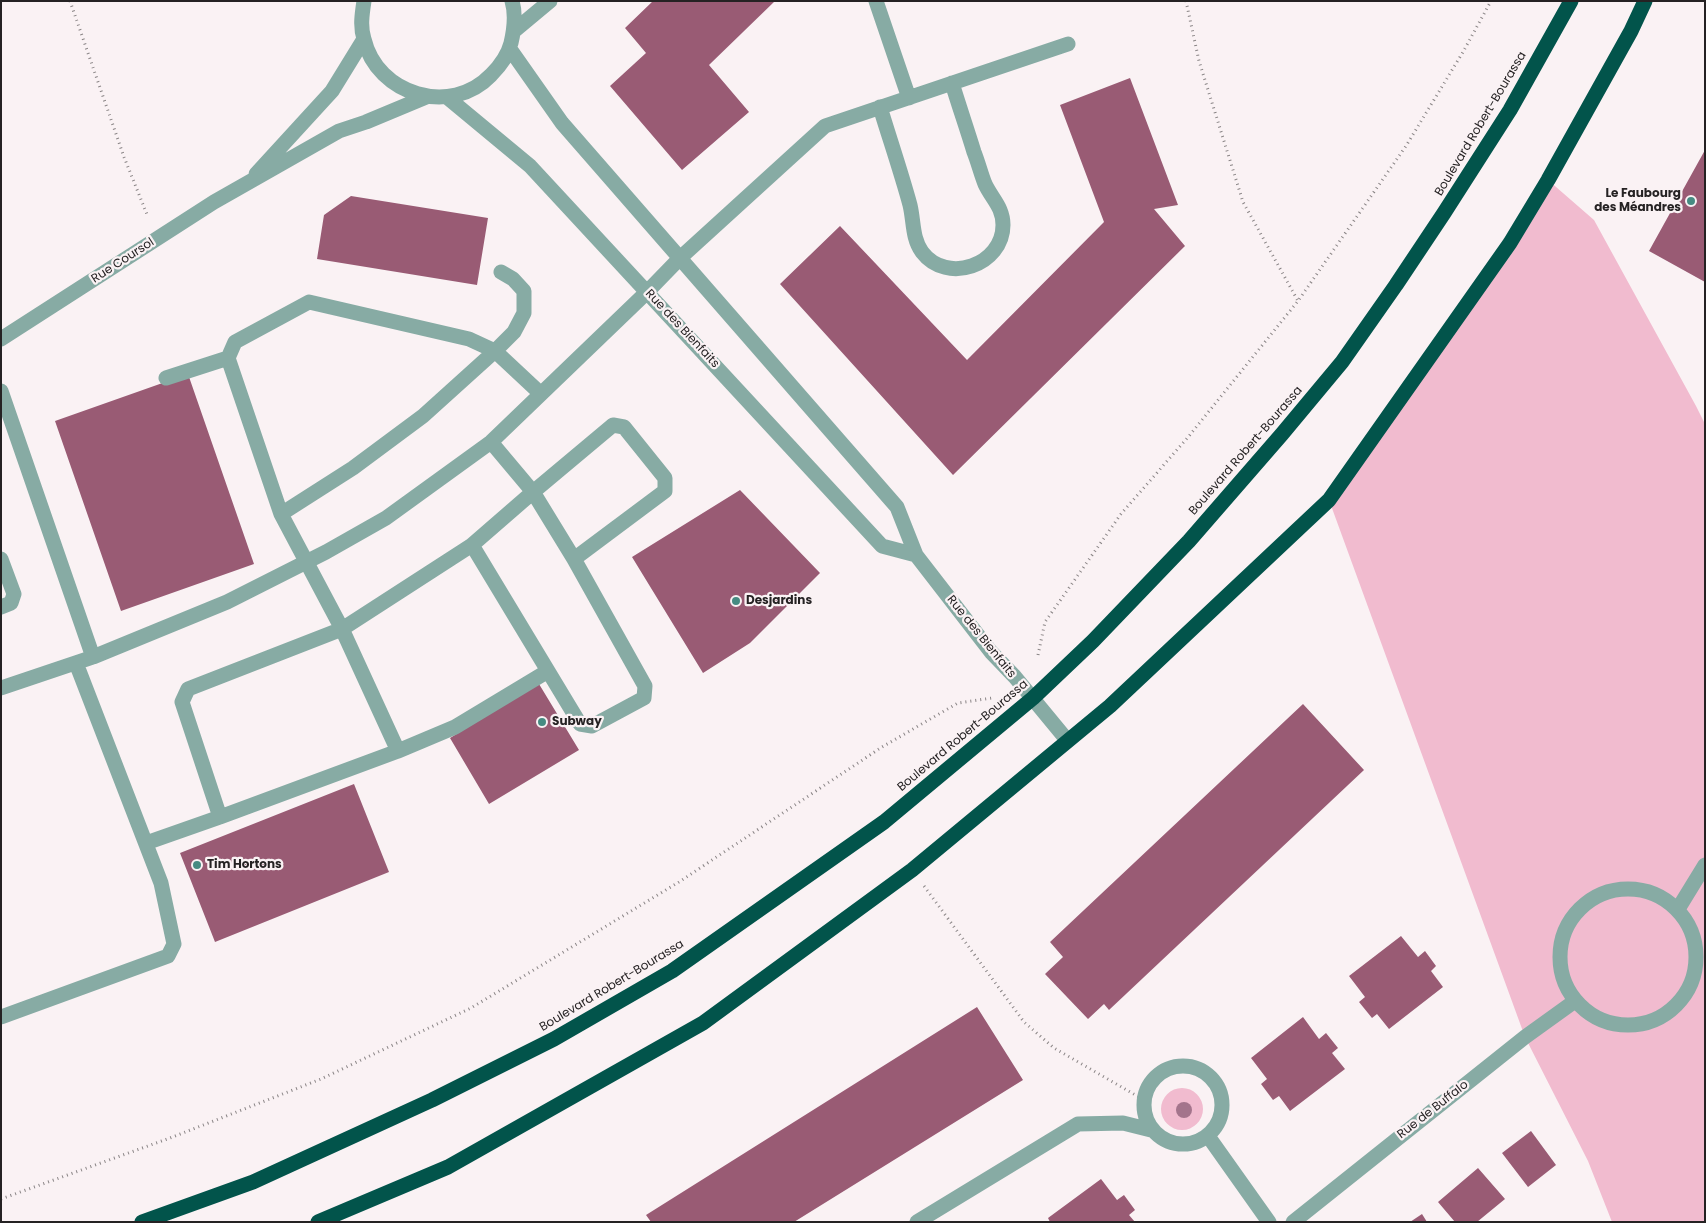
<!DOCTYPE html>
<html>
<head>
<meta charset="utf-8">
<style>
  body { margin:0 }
  #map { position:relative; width:1706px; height:1223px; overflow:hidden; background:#faf2f4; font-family:Poppins,sans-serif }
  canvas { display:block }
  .frame { position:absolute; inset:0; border:2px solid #252223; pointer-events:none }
</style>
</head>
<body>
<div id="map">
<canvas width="1706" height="1223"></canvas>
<div class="frame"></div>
</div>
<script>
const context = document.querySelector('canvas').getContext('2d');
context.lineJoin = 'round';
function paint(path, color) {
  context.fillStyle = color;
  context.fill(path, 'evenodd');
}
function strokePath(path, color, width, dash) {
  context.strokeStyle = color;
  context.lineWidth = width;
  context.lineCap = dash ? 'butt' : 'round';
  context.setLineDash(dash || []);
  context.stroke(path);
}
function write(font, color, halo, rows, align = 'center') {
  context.font = font + ' Poppins,sans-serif';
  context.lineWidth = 4.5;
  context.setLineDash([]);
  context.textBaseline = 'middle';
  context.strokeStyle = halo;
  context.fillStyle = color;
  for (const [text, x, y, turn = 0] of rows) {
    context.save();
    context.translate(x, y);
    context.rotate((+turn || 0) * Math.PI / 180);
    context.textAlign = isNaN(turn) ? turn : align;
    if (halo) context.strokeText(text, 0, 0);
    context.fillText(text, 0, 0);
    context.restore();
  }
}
paint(new Path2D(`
  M 1548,180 L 1594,220 L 1696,406 L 1705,424 L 1705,1222 L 1612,1222 L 1588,1161 L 1525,1037 L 1329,500 Z
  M1161 1109a21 21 0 1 1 42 0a21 21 0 1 1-42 0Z`), '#f1bbcf');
paint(new Path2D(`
  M 653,1 L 775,1 L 709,65 L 749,112 L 682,170 L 610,86 L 646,53 L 625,28 Z
  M 1130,78 L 1178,205 L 1154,209 L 1185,246 L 953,475 L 780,284 L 840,226 L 967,360 L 1104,222 L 1060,105 Z
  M 1705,150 L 1705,282 L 1649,251 Z
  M 351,196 L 488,218 L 477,285 L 317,259 L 324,215 Z
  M 188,374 L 254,564 L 121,611 L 55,421 Z
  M 740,490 L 820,573 L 750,643 L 703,673 L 632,557 Z
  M 539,684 L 579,750 L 489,804 L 450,738 Z
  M 1303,704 L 1364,770 L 1109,1010 L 1104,1004 L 1088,1019 L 1045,974 L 1063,957 L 1050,942 Z
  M 354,784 L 389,872 L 215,942 L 180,853 Z
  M 1401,936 L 1418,957 L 1425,951 L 1436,966 L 1431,971 L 1443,987 L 1389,1029 L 1377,1014 L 1372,1018 L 1359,1002 L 1365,997 L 1349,976 Z
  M 977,1007 L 1023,1080 L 794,1222 L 651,1222 L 646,1215 Z
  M 1303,1017 L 1319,1039 L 1326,1033 L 1338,1048 L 1332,1053 L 1345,1069 L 1290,1111 L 1279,1096 L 1273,1100 L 1261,1084 L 1267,1079 L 1251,1058 Z
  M 1531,1131 L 1556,1165 L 1528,1187 L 1502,1153 Z
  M 1478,1168 L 1505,1199 L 1477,1222 L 1455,1222 L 1438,1202 Z
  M 1101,1179 L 1117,1200 L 1124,1195 L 1135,1210 L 1129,1215 L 1135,1222 L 1050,1222 L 1048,1218 Z
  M 1422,1214 L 1427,1222 L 1410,1222 Z`), '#995b74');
strokePath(new Path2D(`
  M 70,1 L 124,157 L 148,217
  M 1186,1 L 1199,61 L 1243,202 L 1298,301
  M 1038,655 L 1045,622 L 1121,514 L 1189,436 L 1298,301 L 1406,146 L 1463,52 L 1491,1
  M 924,886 L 1024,1022 L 1054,1048 L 1144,1100
  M 1,1199 L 170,1138 L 321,1079 L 471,1008 L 679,882 L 882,747 L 958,703 L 992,698`), '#8a8586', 3, [1, 4]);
strokePath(new Path2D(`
  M 364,1 C 362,14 360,27 364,39 C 377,95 451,117 491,75 C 500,66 508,55 511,43 C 514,30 516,14 512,1
  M 876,1 L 909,98
  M 514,31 L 550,1
  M 510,49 L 562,123 L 897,507 L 916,555 L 991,652 L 1015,677 L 1067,740
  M 448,98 L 530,166 L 882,546 L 916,555
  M 880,107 C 890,140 901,172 910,205 C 914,222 912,238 922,252 C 947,285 1003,265 1003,225 C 1003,207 992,199 985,184 C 981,174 978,162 974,152 C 967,129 959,106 952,83
  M 256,174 L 332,91 L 364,39
  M 1,339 L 214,202 L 339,131 L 366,122 L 426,97
  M 166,378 L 228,358
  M 1,391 L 93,657
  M 491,442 L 533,492 L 613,425 L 624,427 L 665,478 L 665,491 L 574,559 L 645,686 L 644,698 L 592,726 L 580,724 L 472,545 L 533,492 L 574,559
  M 281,514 L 353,468 L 423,416 L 495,351 L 514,332 L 524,313 L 524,291 L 513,279 L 501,272
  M 1,559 L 14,594 L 11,603 L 1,607
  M 1,688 L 93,657 L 227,602 L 326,552 L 386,518 L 491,442 L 647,292 L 680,258 L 825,126 L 1068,44
  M 398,751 L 455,727 L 548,671
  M 220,817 L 398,751 L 342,629 L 281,514 L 228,358 L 235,342 L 309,302 L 469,339 L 495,351 L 541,394
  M 146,843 L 220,817 L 182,702 L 188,689 L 342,629 L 472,545
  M1560 957a68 68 0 1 1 136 0a68 68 0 1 1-136 0Z
  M 1678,909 L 1705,865
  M 1,1017 L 168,956 L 174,944 L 161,883 L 76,663
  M1144 1105a39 39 0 1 1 78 0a39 39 0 1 1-78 0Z
  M 1208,1136 L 1269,1222
  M 917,1222 L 1078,1124 L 1123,1123 L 1151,1130
  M 1293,1222 L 1525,1037 L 1575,1001`), '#87aba4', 15);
strokePath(new Path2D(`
  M 142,1222 L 253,1182 L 432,1100 L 554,1039 L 672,971 L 884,822 L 1033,698 L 1093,641 L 1189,541 L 1282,434 L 1342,362 L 1396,285 L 1444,213 L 1510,110 L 1571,1
  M 318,1222 L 448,1167 L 703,1023 L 912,870 L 1110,706 L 1329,500 L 1510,243 L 1548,180 L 1631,31 L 1645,1`), '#02544b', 15);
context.fillStyle = '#a4748c';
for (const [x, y] of [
  [1184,1110]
]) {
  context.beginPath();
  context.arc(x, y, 8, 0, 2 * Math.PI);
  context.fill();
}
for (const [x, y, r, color] of [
  [1691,201,5,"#468b82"],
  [736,601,5,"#468b82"],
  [542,722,5,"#468b82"],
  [197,865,5,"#468b82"]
]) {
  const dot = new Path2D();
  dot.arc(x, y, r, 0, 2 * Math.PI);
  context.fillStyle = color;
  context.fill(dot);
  strokePath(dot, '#faf2f4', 2);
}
write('12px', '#252223', '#faf2f4', [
  ["Boulevard Robert-Bourassa",1481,124,-59],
  ["Rue Coursol",123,261,-33],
  ["Rue des Bienfaits",682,329,47],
  ["Boulevard Robert-Bourassa",1246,451,-49],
  ["Rue des Bienfaits",981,637,51],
  ["Boulevard Robert-Bourassa",963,736,-40],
  ["Boulevard Robert-Bourassa",612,986,-31],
  ["Rue de Buffalo",1433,1110,-38]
]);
write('bold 12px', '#252223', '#faf2f4', [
  ["Le Faubourg",1681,194,"right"],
  ["des Méandres",1681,208,"right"],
  ["Desjardins",746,601],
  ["Subway",552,722],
  ["Tim Hortons",207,865]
], 'left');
</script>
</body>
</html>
